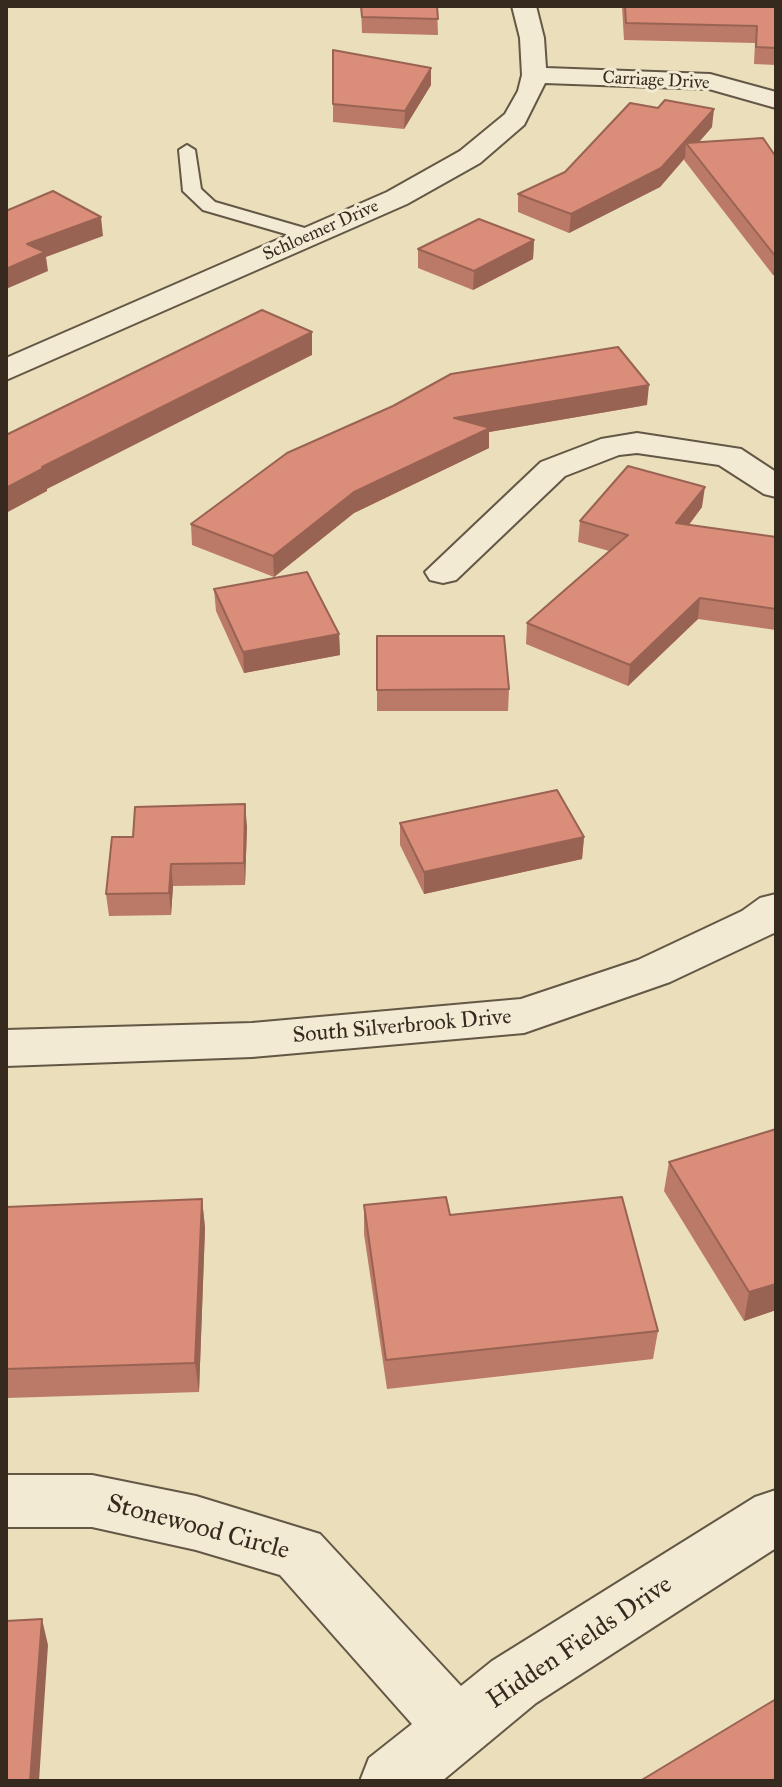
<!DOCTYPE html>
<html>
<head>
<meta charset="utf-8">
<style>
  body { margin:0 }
  #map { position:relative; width:782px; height:1787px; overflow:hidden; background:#ebdeba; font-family:"IM FELL Great Primer",serif }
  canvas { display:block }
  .frame { position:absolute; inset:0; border:8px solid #362a1f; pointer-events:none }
</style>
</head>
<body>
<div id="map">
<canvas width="782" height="1787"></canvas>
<div class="frame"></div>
</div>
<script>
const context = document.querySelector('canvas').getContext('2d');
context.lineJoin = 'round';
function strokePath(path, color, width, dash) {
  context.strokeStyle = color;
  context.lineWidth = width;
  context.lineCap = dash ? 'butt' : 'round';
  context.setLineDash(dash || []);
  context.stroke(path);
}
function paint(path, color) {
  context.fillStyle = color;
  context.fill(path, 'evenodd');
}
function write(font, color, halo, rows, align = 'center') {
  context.font = font + ' "IM FELL Great Primer",serif';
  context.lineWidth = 6;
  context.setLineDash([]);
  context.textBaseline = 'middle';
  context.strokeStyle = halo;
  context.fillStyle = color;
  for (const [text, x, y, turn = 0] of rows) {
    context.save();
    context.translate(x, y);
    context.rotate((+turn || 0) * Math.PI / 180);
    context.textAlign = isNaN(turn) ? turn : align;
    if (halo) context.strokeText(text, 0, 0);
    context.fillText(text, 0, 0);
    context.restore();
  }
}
const lane = new Path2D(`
  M 187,145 L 195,150 L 201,189 L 215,202 L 315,231 L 318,235 L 315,239 L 303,239 L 203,210 L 183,191 L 179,150 Z`);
const street = new Path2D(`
  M 512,6 L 536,6 L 544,38 L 546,68 L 710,74 L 776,92 L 776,108 L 709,89 L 545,83 L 524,125 L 480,163 L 407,204 L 6,380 L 6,358 L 387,192 L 460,151 L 505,114 L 518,91 L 522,75 L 520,38 Z
  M 637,433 L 741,449 L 776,472 L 776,497 L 764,494 L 719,465 L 637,453 L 619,455 L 565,476 L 456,580 L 443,583 L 430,580 L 425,572 L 541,462 L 601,439 Z
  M 776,894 L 774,933 L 670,982 L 524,1033 L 252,1057 L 6,1066 L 6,1030 L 252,1023 L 521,999 L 638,960 L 742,911 L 760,898 Z
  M 6,1475 L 92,1475 L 196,1496 L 320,1534 L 461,1686 L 492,1661 L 755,1497 L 776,1490 L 776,1548 L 536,1703 L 442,1781 L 360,1781 L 369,1758 L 412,1724 L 280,1575 L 196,1550 L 92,1527 L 6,1527 Z`);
strokePath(lane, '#635746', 4);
strokePath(street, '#635746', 4);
paint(lane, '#f2ead2');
paint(street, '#f2ead2');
paint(new Path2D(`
  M 361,6 L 437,6 L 438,35 L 362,33 Z
  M 622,6 L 776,6 L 776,65 L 754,64 L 755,43 L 624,40 Z
  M 333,50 L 431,85 L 404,129 L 333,122 Z
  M 712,127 L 699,142 L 776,157 L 776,275 L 773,275 L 684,160 L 685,158 L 660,187 L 569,233 L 518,212 L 518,194 Z
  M 534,240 L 533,259 L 473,290 L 418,268 L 418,249 Z
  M 647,405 L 489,432 L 489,448 L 354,513 L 274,577 L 192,545 L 191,524 L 287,453 Z
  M 702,507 L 689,525 L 776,537 L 776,630 L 698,619 L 628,686 L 526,644 L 527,623 L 609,551 L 578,542 L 580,521 Z
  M 214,589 L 339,634 L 340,655 L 244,673 L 216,611 Z
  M 377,636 L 509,689 L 508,711 L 377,711 Z
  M 400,823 L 584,837 L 582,859 L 424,894 L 400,845 Z
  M 247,826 L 245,885 L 173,886 L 171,915 L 109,916 L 106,894 L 133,837 Z
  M 776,1129 L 776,1310 L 744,1321 L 664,1191 L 669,1162 Z
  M 202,1199 L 205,1228 L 199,1392 L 6,1398 L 6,1207 Z
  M 364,1205 L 450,1215 L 658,1331 L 653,1359 L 387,1389 L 364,1234 Z`), '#bb7967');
paint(new Path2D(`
  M 431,68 L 431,85 L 404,129 L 405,111 Z
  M 714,109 L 712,127 L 692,150 L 686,143 L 685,158 L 660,187 L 569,233 L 571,214 Z
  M 101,217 L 103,236 L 46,257 L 48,271 L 6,289 L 6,269 L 27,244 Z
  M 534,240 L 533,259 L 473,290 L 474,271 Z
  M 776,257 L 776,275 L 773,275 Z
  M 312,332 L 312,355 L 47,489 L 47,491 L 6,513 L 6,488 L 42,467 Z
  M 649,385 L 647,405 L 489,432 L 489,448 L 354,513 L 274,577 L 273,556 L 354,492 L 454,418 Z
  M 705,487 L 702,507 L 674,544 L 676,523 Z
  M 700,598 L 698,619 L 628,686 L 630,665 Z
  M 339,634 L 340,655 L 244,673 L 243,652 Z
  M 245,804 L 247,826 L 245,885 L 244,863 Z
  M 584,837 L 582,859 L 424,894 L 424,872 Z
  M 171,864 L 173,886 L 171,915 L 169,893 Z
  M 202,1199 L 205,1228 L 199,1392 L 195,1363 Z
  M 776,1284 L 776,1310 L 744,1321 L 749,1292 Z
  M 42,1619 L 48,1645 L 39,1781 L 30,1781 Z`), '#996354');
const building = new Path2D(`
  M 361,6 L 437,6 L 438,19 L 362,17 Z
  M 625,6 L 776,6 L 776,48 L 756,47 L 757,26 L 626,23 Z
  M 333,50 L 431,68 L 405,111 L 333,104 Z
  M 665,100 L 714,109 L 661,168 L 571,214 L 518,194 L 565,172 L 630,103 L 658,108 Z
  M 763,138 L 776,157 L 776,257 L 686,143 Z
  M 53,191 L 101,217 L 27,244 L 45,252 L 6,269 L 6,211 Z
  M 479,219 L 534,240 L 474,271 L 418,249 Z
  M 262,310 L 312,332 L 42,467 L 44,468 L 6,488 L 6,435 Z
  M 618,347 L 649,385 L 454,418 L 490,428 L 354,492 L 273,556 L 191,524 L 287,453 L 393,406 L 451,374 Z
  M 628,466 L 705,487 L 676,523 L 776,537 L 776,609 L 700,598 L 630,665 L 527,623 L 628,535 L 580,521 Z
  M 307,572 L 339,634 L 243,652 L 214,589 Z
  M 377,636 L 504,636 L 509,689 L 377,690 Z
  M 557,790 L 584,837 L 424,872 L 400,823 Z
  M 245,804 L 244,863 L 171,864 L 169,893 L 106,894 L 112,837 L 133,837 L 135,807 Z
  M 776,1129 L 776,1284 L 749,1292 L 669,1162 Z
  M 446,1197 L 450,1215 L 622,1197 L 658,1331 L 386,1360 L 364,1205 Z
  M 202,1199 L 195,1363 L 6,1369 L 6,1207 Z
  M 42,1619 L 30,1781 L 6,1781 L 6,1621 Z
  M 776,1699 L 776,1781 L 640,1781 Z`);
paint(building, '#da8d78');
strokePath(building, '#996354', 2);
write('18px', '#362a1f', '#f2ead2', [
  ["Carriage Drive",656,81,3],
  ["Schloemer Drive",321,231,-24]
]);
write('22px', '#362a1f', '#f2ead2', [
  ["South Silverbrook Drive",402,1027,-5]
]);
write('26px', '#362a1f', '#f2ead2', [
  ["Stonewood Circle",198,1528,15],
  ["Hidden Fields Drive",580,1643,-34]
]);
</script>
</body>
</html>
